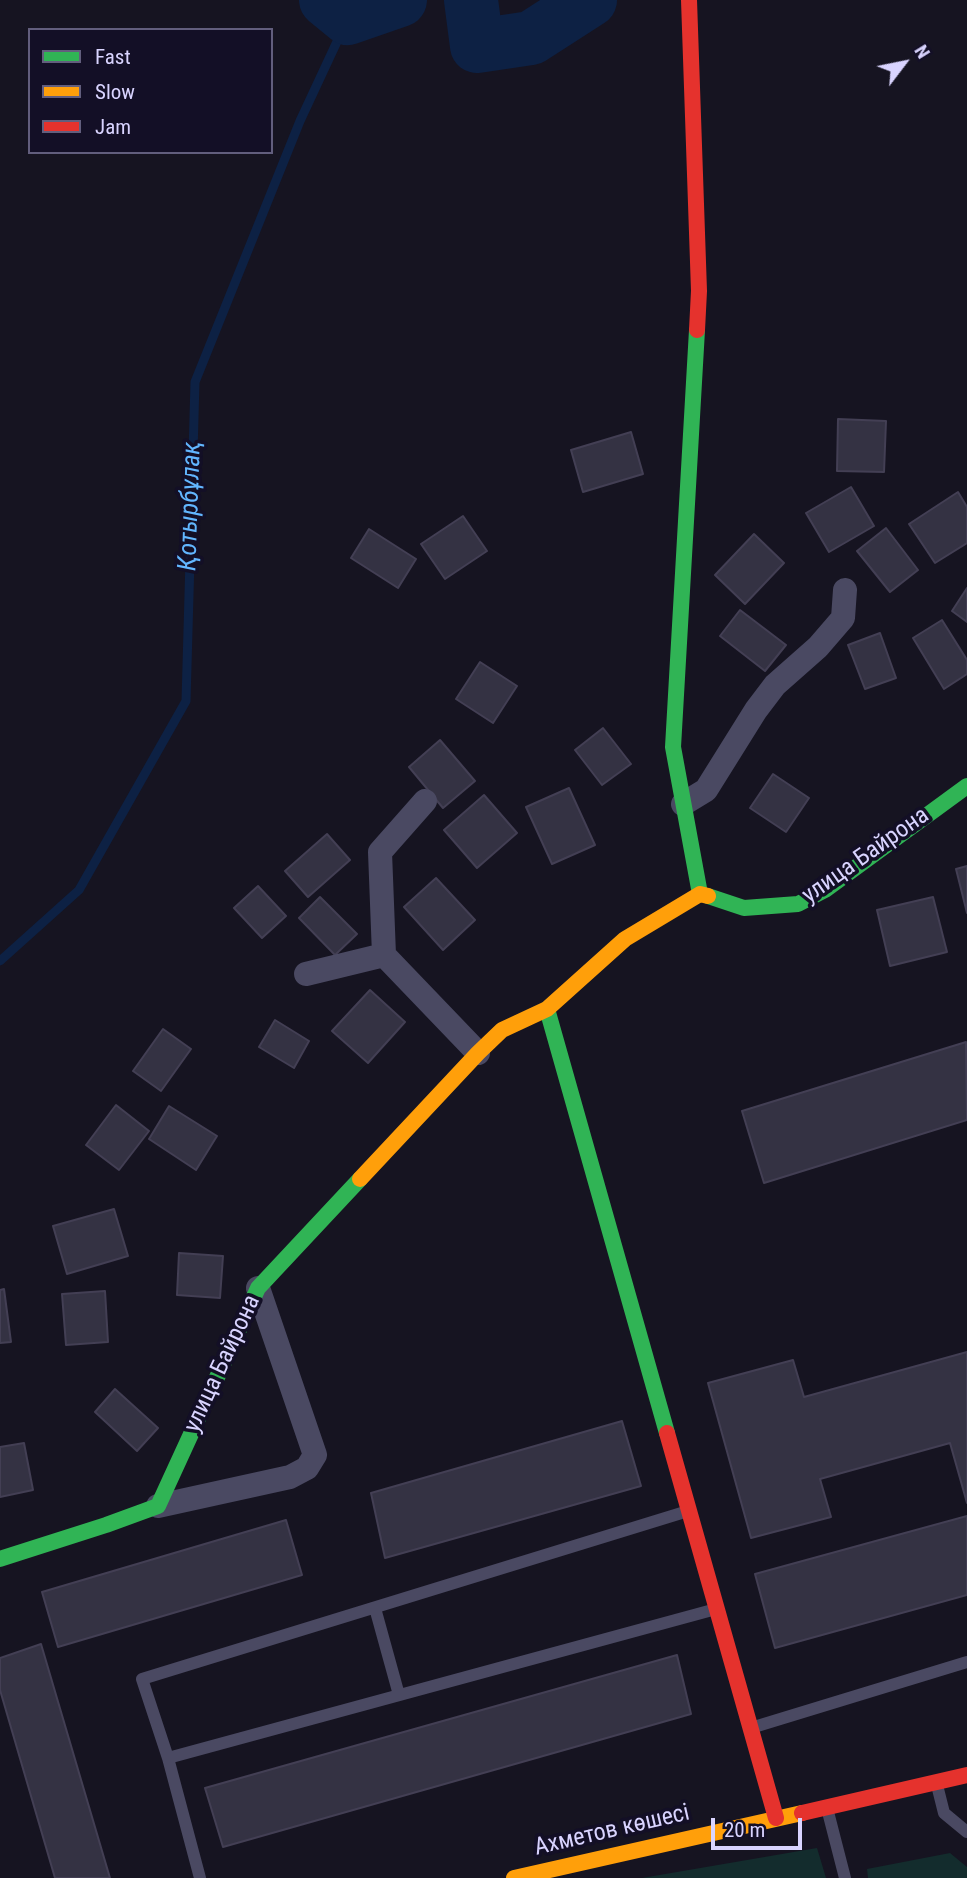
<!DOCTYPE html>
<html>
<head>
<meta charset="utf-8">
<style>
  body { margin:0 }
  #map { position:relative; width:967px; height:1878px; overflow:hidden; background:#161421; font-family:"Roboto Condensed",sans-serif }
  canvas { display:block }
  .legend { position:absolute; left:28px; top:28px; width:245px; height:126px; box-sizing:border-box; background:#130f26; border:2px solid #625e7d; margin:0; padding:9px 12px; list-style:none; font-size:21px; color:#d9d4ff }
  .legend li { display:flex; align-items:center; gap:14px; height:35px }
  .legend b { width:35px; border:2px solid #625e7d }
  .north { position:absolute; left:869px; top:28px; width:70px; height:70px; -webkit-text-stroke:5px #130f26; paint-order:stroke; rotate:58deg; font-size:19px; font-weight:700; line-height:28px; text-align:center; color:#d9d4ff }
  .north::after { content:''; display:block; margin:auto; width:24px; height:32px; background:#d9d4ff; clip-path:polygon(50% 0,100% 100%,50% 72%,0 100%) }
  .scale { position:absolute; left:711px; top:1818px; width:91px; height:32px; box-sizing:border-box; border:4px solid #d9d4ff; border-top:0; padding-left:9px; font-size:21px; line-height:24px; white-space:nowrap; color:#d9d4ff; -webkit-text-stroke:5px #130f26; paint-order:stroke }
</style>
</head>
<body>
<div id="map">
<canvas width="967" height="1878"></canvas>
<ul class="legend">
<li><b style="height:9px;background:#30b455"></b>Fast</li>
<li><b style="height:9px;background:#ff9f0a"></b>Slow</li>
<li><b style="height:9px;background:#e5322d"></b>Jam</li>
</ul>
<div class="north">N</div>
<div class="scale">20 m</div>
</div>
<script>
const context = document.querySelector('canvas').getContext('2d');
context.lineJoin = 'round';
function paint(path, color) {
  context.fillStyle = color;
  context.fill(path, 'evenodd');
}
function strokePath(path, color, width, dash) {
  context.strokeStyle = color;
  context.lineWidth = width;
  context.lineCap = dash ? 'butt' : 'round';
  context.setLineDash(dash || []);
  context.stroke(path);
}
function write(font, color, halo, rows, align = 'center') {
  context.font = font + ' "Roboto Condensed",sans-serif';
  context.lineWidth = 7;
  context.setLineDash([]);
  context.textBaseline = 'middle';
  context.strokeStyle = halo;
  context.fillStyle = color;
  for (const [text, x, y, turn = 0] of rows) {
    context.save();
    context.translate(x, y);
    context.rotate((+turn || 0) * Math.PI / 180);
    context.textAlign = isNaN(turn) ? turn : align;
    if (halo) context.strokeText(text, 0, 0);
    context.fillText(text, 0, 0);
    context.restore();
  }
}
paint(new Path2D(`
  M 817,1848 L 826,1878 L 642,1878 Z
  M 950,1853 L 967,1867 L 967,1878 L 868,1878 L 867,1869 Z`), '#132c2d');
strokePath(new Path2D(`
  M 0,961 L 79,890 L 186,701 L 195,382 L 300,121 L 348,18`), '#0d2144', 9);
strokePath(new Path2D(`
  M 326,0 L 348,18 L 400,0
  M 471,0 L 477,46 L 531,38 L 590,0`), '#0d2144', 54);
const building = new Path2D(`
  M 838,419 L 886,421 L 884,472 L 837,471 Z
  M 631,432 L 643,474 L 583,492 L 571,450 Z
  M 851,487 L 874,526 L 829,552 L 806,513 Z
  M 958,492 L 967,507 L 967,543 L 935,563 L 909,524 Z
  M 463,516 L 487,551 L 445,579 L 421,544 Z
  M 886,528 L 918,570 L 890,592 L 857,551 Z
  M 369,529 L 416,559 L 398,588 L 351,558 Z
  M 754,534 L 784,563 L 745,604 L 715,575 Z
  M 967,588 L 967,622 L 952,611 Z
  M 740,610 L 786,645 L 765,671 L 720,636 Z
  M 942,620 L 967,660 L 967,674 L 944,689 L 913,638 Z
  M 880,633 L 896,678 L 865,689 L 848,645 Z
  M 480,662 L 517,686 L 493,723 L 456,699 Z
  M 603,728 L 631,764 L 602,785 L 575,750 Z
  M 440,740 L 475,781 L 443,808 L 409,767 Z
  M 773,774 L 809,798 L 786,832 L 750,808 Z
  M 569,788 L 595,845 L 552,864 L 526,807 Z
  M 484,795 L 517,833 L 477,868 L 444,830 Z
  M 327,834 L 350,860 L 308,897 L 285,871 Z
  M 967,866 L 967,913 L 956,869 Z
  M 436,878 L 475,920 L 443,950 L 404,907 Z
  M 258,886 L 286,916 L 262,938 L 234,908 Z
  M 320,897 L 357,934 L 335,955 L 299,918 Z
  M 933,897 L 947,952 L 890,966 L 877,910 Z
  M 370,990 L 405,1022 L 368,1063 L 332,1031 Z
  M 275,1020 L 309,1041 L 294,1068 L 259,1047 Z
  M 163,1029 L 191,1049 L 161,1091 L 133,1071 Z
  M 966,1042 L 967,1120 L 764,1183 L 742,1111 Z
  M 116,1105 L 149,1131 L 119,1170 L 86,1145 Z
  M 169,1106 L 217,1136 L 196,1170 L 149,1139 Z
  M 114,1209 L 128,1256 L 67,1274 L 53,1226 Z
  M 179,1253 L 223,1256 L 220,1298 L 177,1295 Z
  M 4,1289 L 11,1342 L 0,1343 L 0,1290 Z
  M 105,1291 L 108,1342 L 66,1345 L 62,1294 Z
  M 967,1352 L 967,1503 L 950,1443 L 820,1479 L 831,1517 L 751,1538 L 708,1383 L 793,1360 L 804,1397 Z
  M 115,1389 L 158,1428 L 137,1451 L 95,1412 Z
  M 622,1421 L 641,1486 L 385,1558 L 371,1493 Z
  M 24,1443 L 33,1490 L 0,1497 L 0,1447 Z
  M 967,1516 L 967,1595 L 775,1648 L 755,1574 Z
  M 286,1520 L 302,1575 L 58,1647 L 42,1592 Z
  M 41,1644 L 110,1878 L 55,1878 L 0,1690 L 0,1658 Z
  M 677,1655 L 691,1714 L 223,1847 L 205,1788 Z`);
paint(building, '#343243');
strokePath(building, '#433f54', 2);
strokePath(new Path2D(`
  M 375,1608 L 399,1695
  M 754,1727 L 967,1662
  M 168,1758 L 142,1679 L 688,1511
  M 937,1785 L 944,1813 L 967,1832
  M 827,1808 L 845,1878
  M 200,1878 L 168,1758 L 716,1609`), '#4a4962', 12);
strokePath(new Path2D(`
  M 425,801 L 380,852 L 384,955 L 478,1053
  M 683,804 L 706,790 L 756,710 L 775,685 L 818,647 L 843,618 L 845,590
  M 306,974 L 384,955
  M 158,1506 L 290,1477 L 307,1468 L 315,1455 L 258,1288`), '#4a4962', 24);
strokePath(new Path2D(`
  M 697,330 L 673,747 L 700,894
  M 708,896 L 744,908 L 798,904 L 825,890 L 967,786
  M 547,1009 L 667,1433
  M 0,1559 L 106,1525 L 158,1506 L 258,1288 L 360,1179`), '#30b455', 16);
strokePath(new Path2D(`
  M 360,1179 L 478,1053 L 502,1030 L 547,1009 L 625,939 L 700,894 L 708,896
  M 514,1878 L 802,1813`), '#ff9f0a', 16);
strokePath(new Path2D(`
  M 689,0 L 699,291 L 697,330
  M 667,1433 L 776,1818
  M 802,1813 L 967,1775`), '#e5322d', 16);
write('24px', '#d9d4ff', '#130f26', [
  ["улица Байрона",866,856,-35],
  ["улица Байрона",223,1364,-65],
  ["Ахметов көшесі",612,1831,-13]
]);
write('italic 26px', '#62b6ff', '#130f26', [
  ["Қотырбұлақ",191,506,-88]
]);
</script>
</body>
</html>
